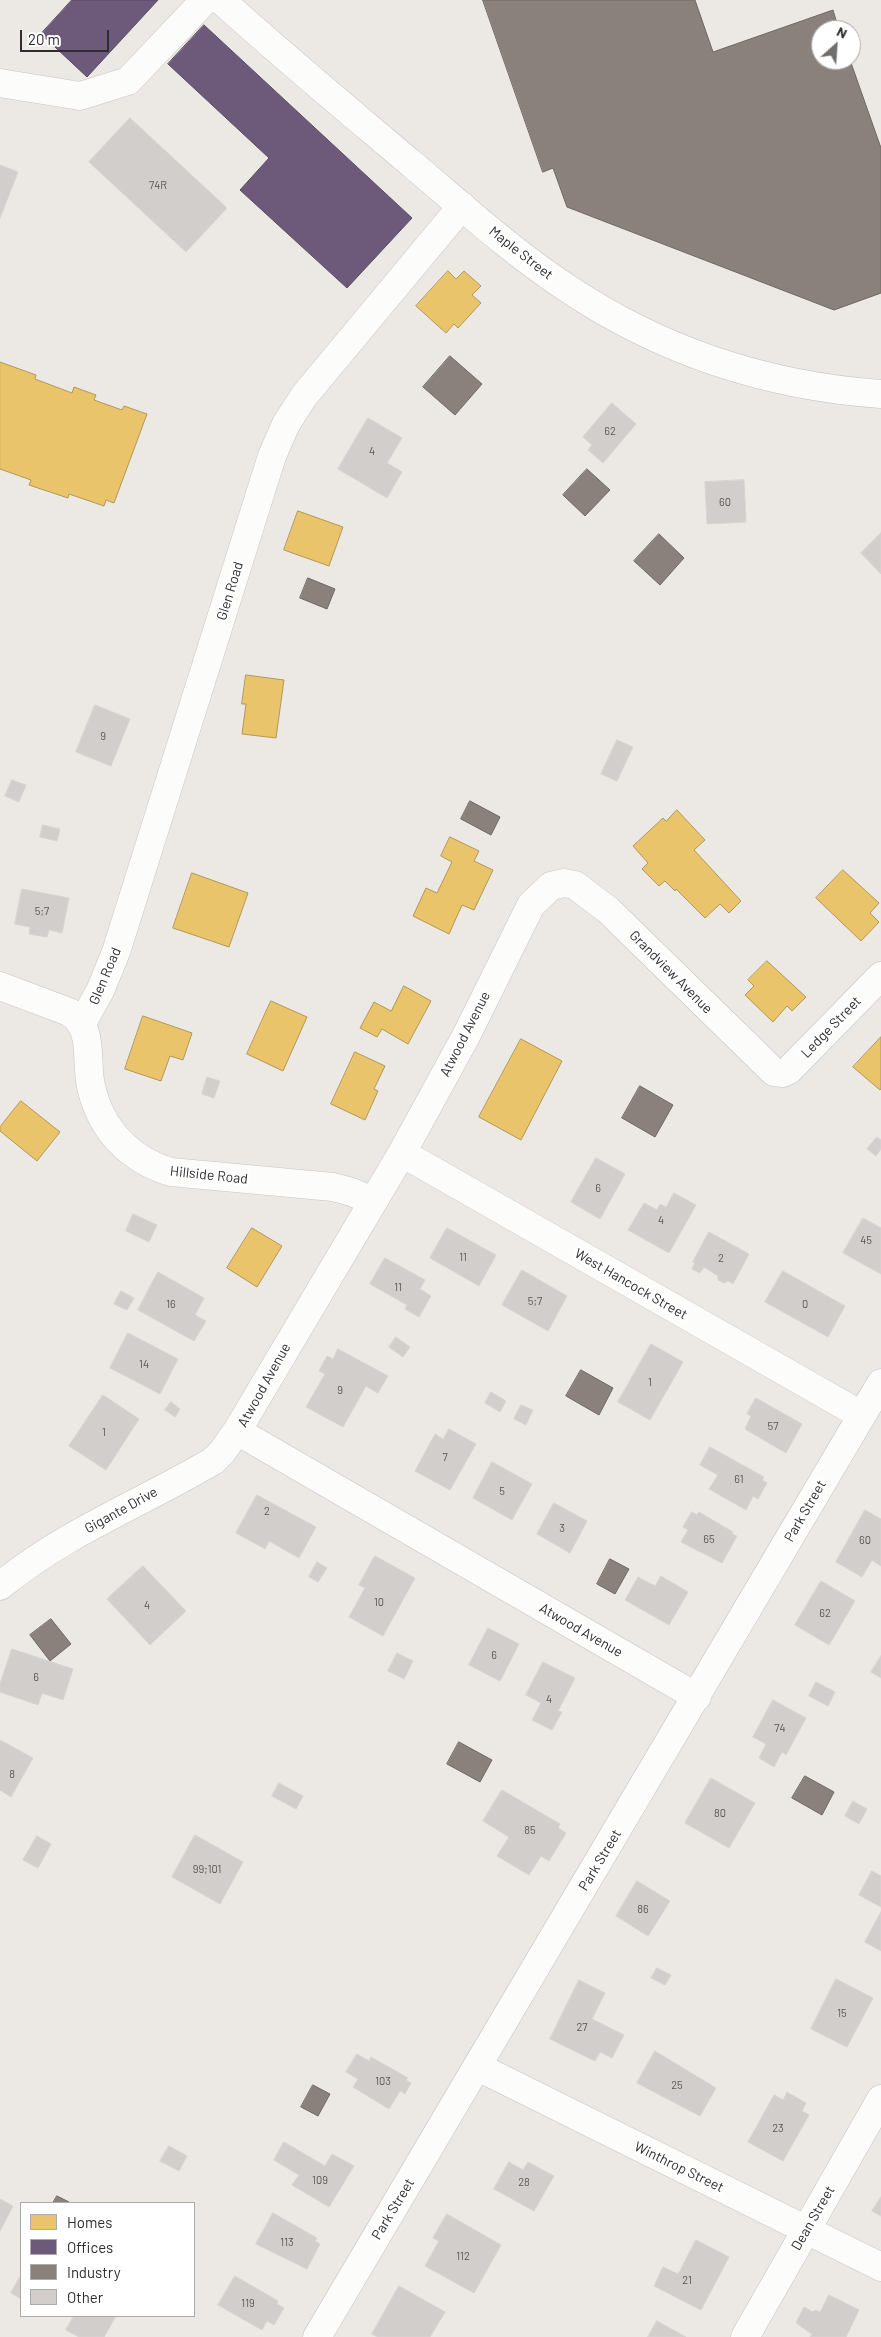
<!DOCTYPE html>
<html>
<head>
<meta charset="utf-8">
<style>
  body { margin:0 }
  #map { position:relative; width:881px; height:2337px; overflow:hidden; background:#ece8e4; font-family:Barlow,sans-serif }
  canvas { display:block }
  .legend { position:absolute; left:20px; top:2202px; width:175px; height:115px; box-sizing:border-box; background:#fff; border:1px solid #ababab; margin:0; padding:6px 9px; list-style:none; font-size:15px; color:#2e2e2e }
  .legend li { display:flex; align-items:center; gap:10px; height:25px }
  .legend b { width:25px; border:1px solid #ababab }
  .north { position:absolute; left:811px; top:20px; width:50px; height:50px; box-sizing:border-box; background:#fff; border:1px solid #ababab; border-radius:50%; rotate:26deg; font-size:14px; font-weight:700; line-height:20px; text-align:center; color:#2e2e2e }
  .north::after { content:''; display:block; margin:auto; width:18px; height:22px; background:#706f6e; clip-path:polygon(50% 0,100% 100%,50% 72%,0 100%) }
  .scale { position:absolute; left:20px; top:30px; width:89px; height:22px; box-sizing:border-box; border:2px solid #2e2e2e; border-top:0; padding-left:6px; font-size:15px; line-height:18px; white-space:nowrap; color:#2e2e2e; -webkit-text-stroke:4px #fff; paint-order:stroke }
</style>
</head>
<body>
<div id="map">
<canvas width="881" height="2337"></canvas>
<ul class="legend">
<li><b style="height:14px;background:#e9c46a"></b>Homes</li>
<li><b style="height:14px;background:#6d597a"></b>Offices</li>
<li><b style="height:14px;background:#8a817c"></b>Industry</li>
<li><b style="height:14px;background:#d1cecb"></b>Other</li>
</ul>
<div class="north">N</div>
<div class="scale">20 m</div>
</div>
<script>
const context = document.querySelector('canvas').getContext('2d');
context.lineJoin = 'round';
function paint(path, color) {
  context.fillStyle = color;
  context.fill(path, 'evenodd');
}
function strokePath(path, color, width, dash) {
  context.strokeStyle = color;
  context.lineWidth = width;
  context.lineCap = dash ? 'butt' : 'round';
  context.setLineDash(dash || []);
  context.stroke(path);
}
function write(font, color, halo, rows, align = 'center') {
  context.font = font + ' Barlow,sans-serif';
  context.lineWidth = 5;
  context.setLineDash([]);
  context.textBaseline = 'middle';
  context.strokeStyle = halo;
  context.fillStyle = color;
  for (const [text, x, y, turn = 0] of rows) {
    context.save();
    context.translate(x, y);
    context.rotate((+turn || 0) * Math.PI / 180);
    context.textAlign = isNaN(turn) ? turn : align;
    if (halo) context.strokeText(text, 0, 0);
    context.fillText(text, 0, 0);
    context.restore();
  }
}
const homes = new Path2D(`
  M 448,271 L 456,279 L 464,271 L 481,286 L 472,295 L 481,303 L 458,328 L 454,324 L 446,333 L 416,306 Z
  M 0,362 L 36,375 L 35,379 L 72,393 L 74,387 L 96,395 L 94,400 L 122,410 L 124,406 L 147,414 L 114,503 L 106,500 L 104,506 L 69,494 L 68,498 L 29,485 L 31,480 L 0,469 Z
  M 298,511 L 343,527 L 329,566 L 284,550 Z
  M 246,675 L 284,680 L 276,738 L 242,734 L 246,704 L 242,704 Z
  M 677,810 L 705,840 L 694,850 L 741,901 L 729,913 L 720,904 L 705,918 L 676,889 L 675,891 L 665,881 L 659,886 L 642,869 L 648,863 L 633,846 L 663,818 L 666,821 Z
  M 450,837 L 479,851 L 474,861 L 493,870 L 474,910 L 462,905 L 449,934 L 413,916 L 426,888 L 437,893 L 452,862 L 441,856 Z
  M 843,870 L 879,903 L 870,913 L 879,922 L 861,941 L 816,898 Z
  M 192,873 L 248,893 L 229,947 L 173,928 Z
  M 767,961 L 806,997 L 792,1011 L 787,1006 L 773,1022 L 745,995 L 754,986 L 748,980 Z
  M 404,986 L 431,1001 L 408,1044 L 382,1029 L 377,1037 L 360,1028 L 374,1002 L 391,1011 Z
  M 271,1001 L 307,1017 L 283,1071 L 247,1054 Z
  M 143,1016 L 192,1033 L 183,1060 L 170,1056 L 161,1081 L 125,1069 Z
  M 881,1037 L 881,1089 L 880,1090 L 853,1067 Z
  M 521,1039 L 562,1061 L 521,1140 L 479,1117 Z
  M 355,1052 L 385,1066 L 374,1089 L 378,1091 L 365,1120 L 331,1104 Z
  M 21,1101 L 60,1132 L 37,1161 L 0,1131 L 0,1127 Z
  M 252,1228 L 282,1246 L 257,1287 L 227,1268 Z`);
paint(homes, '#e9c46a');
strokePath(homes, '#b19758', 1);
const offices = new Path2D(`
  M 72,0 L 158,0 L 87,77 L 41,34 Z
  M 204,25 L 412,218 L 347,288 L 240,190 L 269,158 L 168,64 Z`);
paint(offices, '#6d597a');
strokePath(offices, '#5a4c63', 1);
const industry = new Path2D(`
  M 483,0 L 695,0 L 713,52 L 833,10 L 839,30 L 821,30 L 821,60 L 850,60 L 881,148 L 881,293 L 834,310 L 567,207 L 553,168 L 543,172 Z
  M 450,356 L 482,384 L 455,415 L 423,387 Z
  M 587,469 L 610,490 L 585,516 L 563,495 Z
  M 659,534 L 684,558 L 660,585 L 634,561 Z
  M 308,578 L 335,589 L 327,609 L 300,598 Z
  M 470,801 L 500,817 L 491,835 L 461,819 Z
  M 640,1086 L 673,1105 L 655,1137 L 622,1118 Z
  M 581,1370 L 613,1388 L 599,1415 L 566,1396 Z
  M 610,1559 L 629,1569 L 615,1594 L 597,1584 Z
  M 51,1619 L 71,1644 L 50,1661 L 30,1635 Z
  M 459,1742 L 492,1760 L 480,1782 L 447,1764 Z
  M 805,1776 L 834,1792 L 822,1815 L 792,1798 Z
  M 313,2085 L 330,2094 L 318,2116 L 301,2107 Z
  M 57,2196 L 69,2202 L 69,2203 L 53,2203 Z`);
paint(industry, '#8a817c');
strokePath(industry, '#6e6865', 1);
const building = new Path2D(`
  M 130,118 L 227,208 L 186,252 L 89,162 Z
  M 0,165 L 18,172 L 0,218 Z
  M 612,403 L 636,424 L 603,463 L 588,450 L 592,445 L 583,437 Z
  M 368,418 L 402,438 L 387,463 L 402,472 L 387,498 L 338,469 Z
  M 744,480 L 746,522 L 707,524 L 705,482 Z
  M 881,533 L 881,574 L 861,553 Z
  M 95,705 L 130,719 L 111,766 L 76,752 Z
  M 617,740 L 633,747 L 617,781 L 601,774 Z
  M 12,780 L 26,785 L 19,802 L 5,796 Z
  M 43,825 L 60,829 L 57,841 L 40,837 Z
  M 22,889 L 69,898 L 62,933 L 49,930 L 47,937 L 29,934 L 30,927 L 15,924 Z
  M 207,1077 L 220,1081 L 214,1098 L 202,1094 Z
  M 877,1137 L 881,1140 L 881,1149 L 876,1156 L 867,1149 Z
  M 596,1158 L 625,1174 L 600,1219 L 571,1202 Z
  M 674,1193 L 696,1205 L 669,1253 L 628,1230 L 644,1203 L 657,1210 L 660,1204 L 666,1207 Z
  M 133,1214 L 157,1225 L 149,1242 L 126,1231 Z
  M 863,1218 L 881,1228 L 881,1274 L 843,1253 Z
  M 447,1228 L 496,1255 L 479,1286 L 430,1258 Z
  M 709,1232 L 749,1254 L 733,1284 L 728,1281 L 724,1283 L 718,1280 L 718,1276 L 704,1267 L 700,1273 L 692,1269 L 695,1263 L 693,1262 Z
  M 385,1258 L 425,1280 L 420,1289 L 431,1296 L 419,1317 L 405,1309 L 407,1305 L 370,1284 Z
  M 522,1270 L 567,1296 L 548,1331 L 502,1305 Z
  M 783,1271 L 845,1306 L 828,1337 L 765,1302 Z
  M 158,1272 L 204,1298 L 195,1315 L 206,1321 L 194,1341 L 138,1310 Z
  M 121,1291 L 134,1298 L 127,1310 L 114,1304 Z
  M 128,1333 L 178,1359 L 160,1394 L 110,1368 Z
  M 396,1337 L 410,1347 L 403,1357 L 389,1347 Z
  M 651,1344 L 683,1362 L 650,1420 L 618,1402 Z
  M 338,1349 L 388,1376 L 378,1393 L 366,1386 L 343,1427 L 306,1407 L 325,1374 L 319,1371 L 327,1356 L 333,1359 Z
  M 491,1392 L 506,1401 L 500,1412 L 485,1403 Z
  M 103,1395 L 139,1419 L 106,1470 L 69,1446 Z
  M 756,1398 L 802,1424 L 786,1453 L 745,1429 L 751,1416 L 747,1414 Z
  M 171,1402 L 180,1409 L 175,1417 L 165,1410 Z
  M 521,1405 L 533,1410 L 526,1425 L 514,1419 Z
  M 449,1429 L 476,1444 L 450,1490 L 415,1471 L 435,1434 L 443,1439 Z
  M 710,1447 L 764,1477 L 762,1480 L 767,1483 L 758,1499 L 753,1496 L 746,1510 L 709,1489 L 718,1475 L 700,1465 Z
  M 492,1462 L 532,1484 L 512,1520 L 473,1498 Z
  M 257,1495 L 316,1527 L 299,1558 L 269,1541 L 265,1549 L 236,1533 Z
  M 554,1503 L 587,1521 L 570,1553 L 537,1534 Z
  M 865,1510 L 881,1519 L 881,1566 L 872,1560 L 862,1577 L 836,1562 Z
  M 692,1512 L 697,1515 L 699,1512 L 733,1532 L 732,1534 L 737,1536 L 722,1563 L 681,1542 L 688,1530 L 683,1527 Z
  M 375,1556 L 415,1578 L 383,1636 L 349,1617 L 365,1588 L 359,1585 Z
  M 317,1562 L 327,1568 L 318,1582 L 309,1577 Z
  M 143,1566 L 186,1611 L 150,1645 L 107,1599 Z
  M 661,1576 L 688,1592 L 669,1625 L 625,1600 L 638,1577 L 655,1586 Z
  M 821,1581 L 855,1601 L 829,1645 L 795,1625 Z
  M 488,1628 L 519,1644 L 500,1681 L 469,1665 Z
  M 12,1649 L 73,1669 L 63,1700 L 42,1693 L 38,1705 L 0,1692 L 0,1684 Z
  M 397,1653 L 413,1661 L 404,1679 L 388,1671 Z
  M 881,1656 L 881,1678 L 871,1672 Z
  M 543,1662 L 575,1678 L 558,1711 L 562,1712 L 552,1730 L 532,1720 L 541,1703 L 526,1695 Z
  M 816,1682 L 835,1692 L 828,1706 L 809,1696 Z
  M 773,1700 L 806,1718 L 786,1755 L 782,1752 L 774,1767 L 759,1758 L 766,1744 L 753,1737 Z
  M 0,1740 L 33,1758 L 11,1797 L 0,1790 Z
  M 711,1778 L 755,1803 L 729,1848 L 685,1823 Z
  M 279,1783 L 303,1796 L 296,1809 L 272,1796 Z
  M 502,1790 L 560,1824 L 558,1828 L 566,1833 L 549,1861 L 541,1856 L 529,1875 L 497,1856 L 509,1837 L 483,1821 Z
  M 853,1801 L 867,1809 L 859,1824 L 845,1816 Z
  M 195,1835 L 243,1862 L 220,1904 L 172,1877 Z
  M 37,1836 L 51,1844 L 38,1868 L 23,1860 Z
  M 872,1871 L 881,1876 L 881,1907 L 859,1895 Z
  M 637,1881 L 670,1901 L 648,1936 L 616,1916 Z
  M 881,1912 L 881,1951 L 865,1942 Z
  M 657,1968 L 671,1975 L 665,1985 L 651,1978 Z
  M 836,1979 L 873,1998 L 847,2047 L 811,2029 Z
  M 579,1980 L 605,1993 L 592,2019 L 624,2035 L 612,2058 L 600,2052 L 595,2061 L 550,2039 Z
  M 655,2051 L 716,2088 L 700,2116 L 637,2083 Z
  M 357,2054 L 369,2061 L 371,2057 L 408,2078 L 406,2080 L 411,2083 L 405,2094 L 400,2091 L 389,2109 L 353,2087 L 358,2079 L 346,2072 Z
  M 787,2092 L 806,2103 L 802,2111 L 809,2115 L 783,2161 L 748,2142 L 774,2095 L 783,2100 Z
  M 284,2142 L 325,2166 L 332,2154 L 354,2166 L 329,2207 L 292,2185 L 299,2175 L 274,2160 Z
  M 169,2146 L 187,2156 L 179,2171 L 160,2161 Z
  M 509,2162 L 523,2170 L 528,2162 L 554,2176 L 534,2211 L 494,2189 Z
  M 881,2197 L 881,2216 L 872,2211 Z
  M 0,2199 L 13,2206 L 0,2231 Z
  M 273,2213 L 317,2238 L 315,2241 L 320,2244 L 307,2269 L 256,2244 Z
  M 447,2214 L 501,2245 L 474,2293 L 425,2266 L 439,2241 L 433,2238 Z
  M 696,2240 L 729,2257 L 701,2310 L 654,2286 L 663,2267 L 678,2274 Z
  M 21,2275 L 21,2299 L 11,2293 Z
  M 235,2276 L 278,2301 L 277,2304 L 284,2308 L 274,2325 L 267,2321 L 262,2330 L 218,2305 Z
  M 399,2286 L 445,2312 L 430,2337 L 378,2337 L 372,2334 Z
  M 829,2295 L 859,2310 L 846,2337 L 810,2337 L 812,2334 L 796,2323 L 804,2307 L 813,2312 L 815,2310 L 820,2312 Z
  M 74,2316 L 116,2316 L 104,2337 L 79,2337 L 66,2330 Z
  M 657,2321 L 686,2337 L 648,2337 Z`);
paint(building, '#d1cecb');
strokePath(building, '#d7d4d0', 1);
const street = new Path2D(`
  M 0,83 L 80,96 L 128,81 L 205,0
  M 0,986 L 69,1012 C 95,1028 85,1060 91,1086 C 100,1129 130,1160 171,1172 L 333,1187 L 352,1192 L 372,1201
  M 82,1023 L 100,991 L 116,952 L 272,456 L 286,424 L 304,396 L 462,206
  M 402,1153 L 861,1415
  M 0,1586 C 64,1533 142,1503 213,1461 L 222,1452 L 237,1431
  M 697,1697 L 237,1431 L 402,1153 L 466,1036 L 531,905 L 551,886 L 564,883 L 575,885 L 608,910 L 774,1072 L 783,1073 L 789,1070 L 881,976
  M 478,2067 L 881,2267
  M 317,2337 L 881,1383
  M 745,2337 L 881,2099`);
const secondary = new Path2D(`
  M 221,0 C 284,57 348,110 413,165 C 463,207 512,252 567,288 C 661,351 768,386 881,394`);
strokePath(street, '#c5c4c5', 29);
strokePath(secondary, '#c5c4c5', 29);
strokePath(street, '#fcfcfb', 28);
strokePath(secondary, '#fcfcfb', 28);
write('11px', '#585857', null, [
  ["74R",158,185],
  ["62",610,431],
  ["4",372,451],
  ["60",725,502],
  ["9",103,736],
  ["5;7",42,911],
  ["6",598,1188],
  ["4",661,1220],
  ["45",866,1240],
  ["11",463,1257],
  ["2",721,1258],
  ["11",398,1287],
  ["5;7",535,1301],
  ["16",171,1304],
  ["0",805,1304],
  ["14",144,1364],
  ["1",650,1382],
  ["9",340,1390],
  ["57",773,1426],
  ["1",104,1432],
  ["7",445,1457],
  ["61",739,1479],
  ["5",502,1491],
  ["2",267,1511],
  ["3",562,1528],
  ["65",709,1539],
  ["60",865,1540],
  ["10",379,1602],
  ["4",147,1605],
  ["62",825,1613],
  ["6",494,1655],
  ["6",36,1677],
  ["4",549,1699],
  ["74",780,1728],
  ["8",12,1774],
  ["80",720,1813],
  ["85",530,1830],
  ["99;101",207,1869],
  ["86",643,1909],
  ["15",842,2013],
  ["27",582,2027],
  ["103",383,2081],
  ["25",677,2085],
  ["23",778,2128],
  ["109",320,2180],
  ["28",524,2182],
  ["113",287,2242],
  ["112",463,2256],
  ["21",687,2280],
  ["119",248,2303]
]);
write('14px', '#2e2e2e', '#fff', [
  ["Maple Street",521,253,38],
  ["Glen Road",230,591,-73],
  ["Grandview Avenue",671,972,45],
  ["Glen Road",105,976,-67],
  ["Ledge Street",831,1027,-46],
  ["Atwood Avenue",465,1034,-63],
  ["Hillside Road",209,1175,6],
  ["West Hancock Street",631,1284,30],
  ["Atwood Avenue",264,1385,-61],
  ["Gigante Drive",121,1510,-29],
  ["Park Street",805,1511,-60],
  ["Atwood Avenue",581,1630,30],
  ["Park Street",600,1860,-59],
  ["Winthrop Street",679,2167,26],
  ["Park Street",393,2209,-59],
  ["Dean Street",813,2218,-60]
]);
</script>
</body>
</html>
